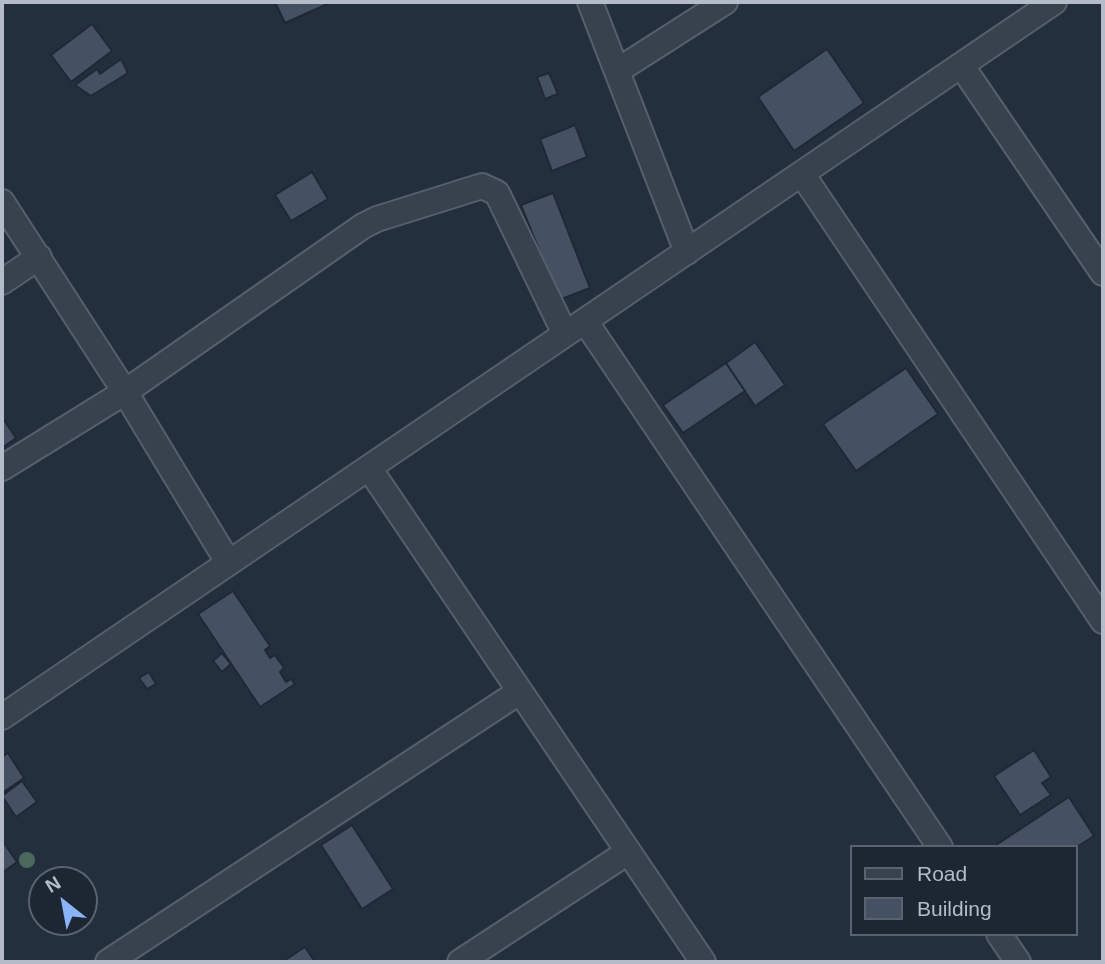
<!DOCTYPE html>
<html>
<head>
<meta charset="utf-8">
<style>
  body { margin:0 }
  #map { position:relative; width:1105px; height:964px; overflow:hidden; background:#242f3e; font-family:Arial,sans-serif }
  canvas { display:block }
  .frame { position:absolute; inset:0; border:4px solid #b4bcc9; pointer-events:none }
  .legend { position:absolute; left:850px; top:845px; width:228px; height:91px; box-sizing:border-box; background:#1d2633; border:2px solid #59626f; margin:0; padding:9px 12px; list-style:none; font-size:21px; color:#b4bcc9 }
  .legend li { display:flex; align-items:center; gap:14px; height:35px }
  .legend b { width:35px; border:2px solid #59626f }
  .north { position:absolute; left:28px; top:866px; width:70px; height:70px; box-sizing:border-box; background:#1d2633; border:2px solid #59626f; border-radius:50%; rotate:329deg; font-size:19px; font-weight:700; line-height:28px; text-align:center; color:#b4bcc9 }
  .north::after { content:''; display:block; margin:auto; width:24px; height:32px; background:#8ab4f8; clip-path:polygon(50% 0,100% 100%,50% 72%,0 100%) }
</style>
</head>
<body>
<div id="map">
<canvas width="1105" height="964"></canvas>
<div class="frame"></div>
<ul class="legend">
<li><b style="height:9px;background:#38414e"></b>Road</li>
<li><b style="height:19px;background:#455162"></b>Building</li>
</ul>
<div class="north">N</div>
</div>
<script>
const context = document.querySelector('canvas').getContext('2d');
context.lineJoin = 'round';
function paint(path, color) {
  context.fillStyle = color;
  context.fill(path, 'evenodd');
}
function strokePath(path, color, width, dash) {
  context.strokeStyle = color;
  context.lineWidth = width;
  context.lineCap = dash ? 'butt' : 'round';
  context.setLineDash(dash || []);
  context.stroke(path);
}
const building = new Path2D(`
  M 275,2 L 332,2 L 285,23 Z
  M 92,24 L 112,51 L 71,82 L 51,55 Z
  M 827,49 L 864,103 L 794,151 L 758,97 Z
  M 121,59 L 128,73 L 91,96 L 75,85 L 97,69 L 100,74 Z
  M 549,73 L 558,94 L 545,99 L 537,77 Z
  M 575,125 L 587,157 L 552,171 L 540,139 Z
  M 312,172 L 328,199 L 291,221 L 275,195 Z
  M 553,193 L 590,288 L 559,300 L 521,205 Z
  M 755,342 L 785,385 L 755,406 L 726,363 Z
  M 726,363 L 745,391 L 683,433 L 663,405 Z
  M 906,368 L 938,414 L 856,471 L 823,424 Z
  M 2,417 L 16,438 L 2,448 Z
  M 233,591 L 270,646 L 265,650 L 270,658 L 275,655 L 284,668 L 280,672 L 286,682 L 291,679 L 295,684 L 260,707 L 198,614 Z
  M 222,653 L 231,664 L 222,672 L 213,661 Z
  M 149,672 L 156,684 L 147,689 L 139,678 Z
  M 1034,750 L 1051,777 L 1042,783 L 1051,795 L 1020,815 L 994,776 Z
  M 8,753 L 24,778 L 2,793 L 2,757 Z
  M 22,781 L 37,802 L 16,817 L 2,796 Z
  M 1069,797 L 1094,836 L 1075,848 L 993,847 Z
  M 352,825 L 393,889 L 362,909 L 321,845 Z
  M 2,840 L 17,862 L 2,873 Z
  M 305,947 L 315,962 L 282,962 Z`);
paint(building, '#455162');
strokePath(building, '#1f2835', 2);
const minor = new Path2D(`
  M 590,2 L 687,252
  M 961,65 L 1103,273
  M 617,71 L 725,2
  M 802,174 L 1103,621
  M 2,202 L 125,392 L 228,562
  M 2,282 L 39,257
  M 585,321 L 940,847
  M 2,468 L 125,392 L 363,226 L 377,219 L 482,186 L 497,193 L 565,334
  M 369,468 L 703,962
  M 2,717 L 1054,2
  M 999,934 L 1018,962
  M 108,962 L 519,692
  M 460,962 L 628,852`);
strokePath(minor, '#565f6c', 28);
strokePath(minor, '#38414e', 24);
context.fillStyle = '#4b6a5d';
for (const [x, y] of [
  [27,860]
]) {
  context.beginPath();
  context.arc(x, y, 8, 0, 2 * Math.PI);
  context.fill();
}
</script>
</body>
</html>
